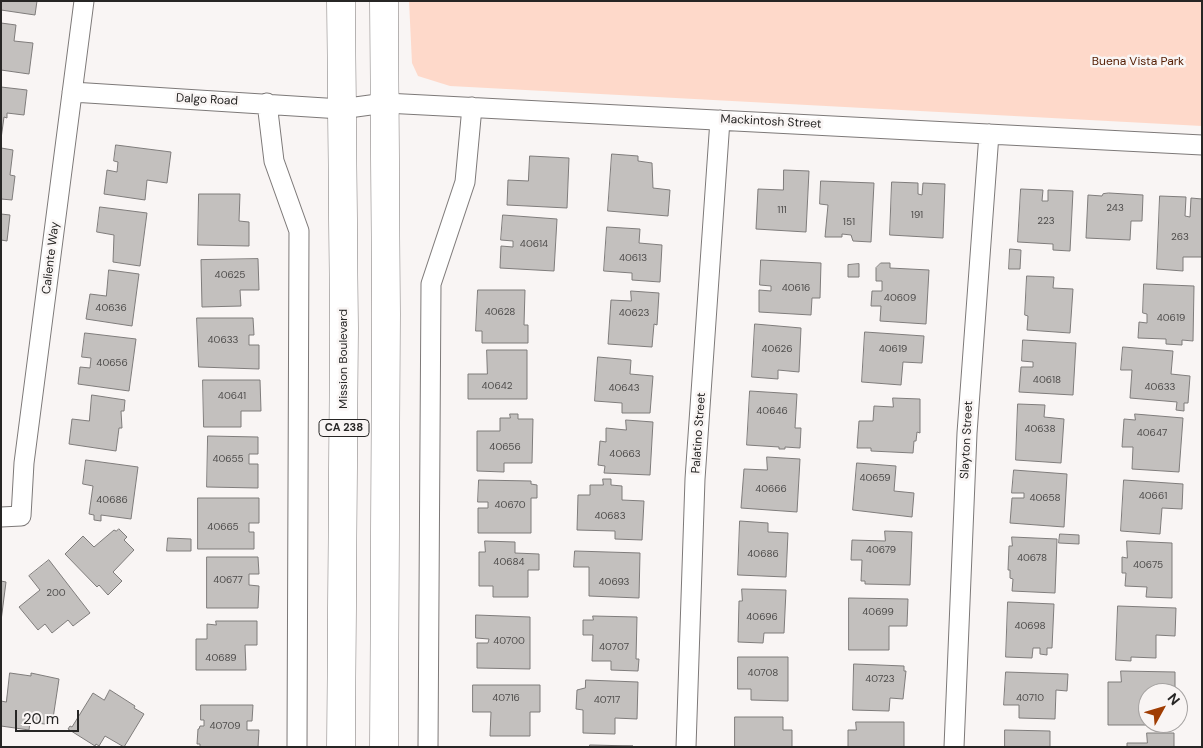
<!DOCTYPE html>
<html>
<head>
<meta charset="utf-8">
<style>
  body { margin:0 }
  #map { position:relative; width:1203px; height:748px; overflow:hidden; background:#f9f5f4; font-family:"DM Sans",sans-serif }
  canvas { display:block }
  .frame { position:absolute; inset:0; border:2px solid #272625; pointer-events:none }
  .north { position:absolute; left:1138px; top:683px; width:50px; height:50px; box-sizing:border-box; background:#f9f5f4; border:1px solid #a5a2a1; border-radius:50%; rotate:51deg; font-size:14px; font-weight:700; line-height:20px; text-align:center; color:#272625 }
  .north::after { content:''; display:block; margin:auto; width:18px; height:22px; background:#a03d03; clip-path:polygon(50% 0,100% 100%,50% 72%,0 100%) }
  .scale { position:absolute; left:15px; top:710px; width:64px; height:22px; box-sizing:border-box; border:2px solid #272625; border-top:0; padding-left:6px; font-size:15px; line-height:18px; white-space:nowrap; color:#272625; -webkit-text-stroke:4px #f9f5f4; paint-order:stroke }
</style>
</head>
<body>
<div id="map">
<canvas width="1203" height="748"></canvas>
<div class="frame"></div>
<div class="north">N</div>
<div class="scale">20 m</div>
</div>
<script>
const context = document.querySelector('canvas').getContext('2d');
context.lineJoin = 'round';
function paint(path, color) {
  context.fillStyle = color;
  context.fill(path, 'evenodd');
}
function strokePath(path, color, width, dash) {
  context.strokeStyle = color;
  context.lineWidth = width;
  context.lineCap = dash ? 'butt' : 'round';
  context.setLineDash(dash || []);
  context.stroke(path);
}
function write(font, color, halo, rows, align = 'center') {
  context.font = font + ' "DM Sans",sans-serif';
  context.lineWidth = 5;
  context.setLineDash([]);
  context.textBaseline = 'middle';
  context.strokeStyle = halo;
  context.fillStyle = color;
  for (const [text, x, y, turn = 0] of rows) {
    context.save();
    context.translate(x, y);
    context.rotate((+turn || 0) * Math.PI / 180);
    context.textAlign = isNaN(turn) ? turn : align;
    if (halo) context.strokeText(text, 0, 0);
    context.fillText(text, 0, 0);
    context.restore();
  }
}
paint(new Path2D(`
  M 409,1 L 1202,1 L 1202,126 L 450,86 L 418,76 L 412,63 Z`), '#fed9ca');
const building = new Path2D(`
  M 1,1 L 37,1 L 35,15 L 1,10 Z
  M 1,23 L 16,25 L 14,41 L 33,43 L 29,74 L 1,70 Z
  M 1,87 L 27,90 L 24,115 L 7,113 L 7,118 L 4,117 L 1,139 Z
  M 116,145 L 171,152 L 167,183 L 147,180 L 145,200 L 104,194 L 107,170 L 117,172 L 118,162 L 114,161 Z
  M 1,148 L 13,150 L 10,175 L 15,176 L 12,200 L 1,199 Z
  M 612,154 L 638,156 L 638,161 L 652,163 L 653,188 L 670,190 L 668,216 L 608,211 Z
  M 530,156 L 569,158 L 567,208 L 507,205 L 508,180 L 528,181 Z
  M 784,170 L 809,171 L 806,232 L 756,229 L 758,189 L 783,190 Z
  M 821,181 L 874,183 L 871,242 L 853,241 L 851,235 L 842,234 L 842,237 L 825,237 L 828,205 L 820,204 Z
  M 892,182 L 918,183 L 918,194 L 922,195 L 923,183 L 945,184 L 943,238 L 890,235 Z
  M 1021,189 L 1043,190 L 1042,201 L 1048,201 L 1048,190 L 1073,191 L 1070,251 L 1053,250 L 1053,244 L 1018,242 Z
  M 1109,193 L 1143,195 L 1142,221 L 1131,221 L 1130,240 L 1086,238 L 1088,195 L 1102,196 L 1103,194 Z
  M 199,194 L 240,194 L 239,221 L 249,222 L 249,246 L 198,245 Z
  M 1160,196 L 1186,197 L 1185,216 L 1190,217 L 1191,198 L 1202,199 L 1202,257 L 1183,257 L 1183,271 L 1157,269 Z
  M 100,207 L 147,213 L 140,266 L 113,262 L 114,235 L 97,232 Z
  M 1,214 L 10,215 L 7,241 L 1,240 Z
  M 503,215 L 557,219 L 554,271 L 500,268 L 501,246 L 513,247 L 513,241 L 501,240 Z
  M 607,227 L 640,229 L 639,243 L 662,245 L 660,282 L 632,280 L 632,273 L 604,271 Z
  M 1010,249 L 1021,250 L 1020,269 L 1009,269 Z
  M 258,259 L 259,290 L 240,290 L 241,306 L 202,307 L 201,260 Z
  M 761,260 L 821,263 L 820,298 L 812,298 L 811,315 L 759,312 L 759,290 L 771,291 L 771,286 L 760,285 Z
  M 881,263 L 890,263 L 890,268 L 929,270 L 926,324 L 880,321 L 881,306 L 871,306 L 872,291 L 882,291 L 882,281 L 876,281 L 876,268 Z
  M 859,264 L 859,277 L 848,277 L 848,265 Z
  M 109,270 L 139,274 L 132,326 L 86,319 L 90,294 L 106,296 Z
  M 1027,276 L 1054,277 L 1053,288 L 1073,289 L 1070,333 L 1027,330 L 1028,316 L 1025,315 Z
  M 1144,284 L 1194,286 L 1193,341 L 1182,340 L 1182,345 L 1166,344 L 1166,339 L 1138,338 L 1139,322 L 1147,323 L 1147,314 L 1143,313 Z
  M 478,290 L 525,290 L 524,325 L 528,325 L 528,343 L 482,343 L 482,331 L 476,331 Z
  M 631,291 L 659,293 L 657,325 L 654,324 L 652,347 L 608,344 L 611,300 L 631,301 Z
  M 197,318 L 253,318 L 254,335 L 249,335 L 249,345 L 259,345 L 259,369 L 199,367 Z
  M 755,324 L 801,328 L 799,372 L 778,370 L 778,379 L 752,377 Z
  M 865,332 L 924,336 L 922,363 L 903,362 L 901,385 L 862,382 Z
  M 85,333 L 136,339 L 129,391 L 78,384 L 80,367 L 90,368 L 91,358 L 82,357 Z
  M 1023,340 L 1076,343 L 1073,395 L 1019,392 L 1021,367 L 1033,367 L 1033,362 L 1022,361 Z
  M 1123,347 L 1173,351 L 1171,374 L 1190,376 L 1188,403 L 1184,403 L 1184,411 L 1176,410 L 1177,402 L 1130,398 L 1132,370 L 1121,370 Z
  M 487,350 L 527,350 L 527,399 L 468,399 L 468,374 L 487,374 Z
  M 598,357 L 631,360 L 630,374 L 653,376 L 650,413 L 622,413 L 622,403 L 595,401 Z
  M 203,380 L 260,380 L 261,411 L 241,411 L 241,427 L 204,427 Z
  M 750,391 L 797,394 L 795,428 L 801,428 L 800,448 L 785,447 L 785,449 L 779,449 L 779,447 L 747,445 Z
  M 92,395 L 125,400 L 124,411 L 121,411 L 122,428 L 119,428 L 116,451 L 69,444 L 72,419 L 89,421 Z
  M 893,398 L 920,399 L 920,433 L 917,432 L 916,441 L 914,441 L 913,453 L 871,451 L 871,448 L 857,448 L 859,421 L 873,421 L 874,406 L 893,407 Z
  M 1018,404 L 1045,405 L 1044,417 L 1064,419 L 1061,463 L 1016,460 Z
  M 510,414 L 518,414 L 518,419 L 533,419 L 532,463 L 504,463 L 504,472 L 477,471 L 477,431 L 500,431 L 500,418 L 510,418 Z
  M 1135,414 L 1183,418 L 1179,472 L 1132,469 L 1133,447 L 1122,447 L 1124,419 L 1135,420 Z
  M 626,420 L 653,422 L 650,475 L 604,473 L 605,466 L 598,465 L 600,441 L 606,442 L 606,428 L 626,430 Z
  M 208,436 L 258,437 L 258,454 L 249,454 L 249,464 L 258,464 L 258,488 L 207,487 Z
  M 767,457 L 800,459 L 797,512 L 741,508 L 744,469 L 767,470 Z
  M 86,460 L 138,467 L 131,519 L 101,515 L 101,521 L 94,520 L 94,515 L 89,514 L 93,486 L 83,484 Z
  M 857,463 L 896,466 L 894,491 L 914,493 L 912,517 L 853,510 Z
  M 1014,470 L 1067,474 L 1064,527 L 1010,523 L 1012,498 L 1024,498 L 1024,493 L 1012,493 Z
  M 603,479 L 611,479 L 611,485 L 622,486 L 622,500 L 644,501 L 642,540 L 615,539 L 615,531 L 577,530 L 578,495 L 590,495 L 590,485 L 603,485 Z
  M 479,480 L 531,481 L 531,484 L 537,485 L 537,498 L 531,498 L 531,533 L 478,533 L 478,508 L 488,508 L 488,502 L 478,502 Z
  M 1124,480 L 1183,484 L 1182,509 L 1162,508 L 1160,534 L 1121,531 Z
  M 198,498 L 259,498 L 259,523 L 249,523 L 249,532 L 254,532 L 254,549 L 198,549 Z
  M 740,521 L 768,523 L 768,532 L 788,533 L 786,577 L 738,575 Z
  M 119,529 L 127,537 L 124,540 L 134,550 L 113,572 L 122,581 L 108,595 L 99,585 L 97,587 L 65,554 L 83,536 L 94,547 L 114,530 L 116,531 Z
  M 885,531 L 912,532 L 910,585 L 865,584 L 865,581 L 861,581 L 862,560 L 851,560 L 852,540 L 885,541 Z
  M 1060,534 L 1079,535 L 1079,544 L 1059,543 Z
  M 1012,537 L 1057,539 L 1055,593 L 1012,591 L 1013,579 L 1010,578 L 1010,570 L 1008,570 L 1009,546 L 1012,546 Z
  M 168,538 L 191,539 L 191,551 L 167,551 Z
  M 485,541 L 515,542 L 515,553 L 539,554 L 539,570 L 528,570 L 528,597 L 493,597 L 493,586 L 479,586 L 479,552 L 485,552 Z
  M 1127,541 L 1172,543 L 1172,598 L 1146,597 L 1147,587 L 1125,586 L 1126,573 L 1122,573 L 1122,557 L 1127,558 Z
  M 575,551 L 640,553 L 639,598 L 589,596 L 589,567 L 574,567 Z
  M 207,557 L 258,557 L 259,574 L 249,574 L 249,585 L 259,586 L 258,608 L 207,608 Z
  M 49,560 L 90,613 L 73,626 L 68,620 L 52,633 L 45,624 L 38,630 L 19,607 L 40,590 L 29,576 Z
  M 1,581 L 6,582 L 1,621 Z
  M 742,589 L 786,590 L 784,633 L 764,633 L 763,643 L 738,642 L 739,601 L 742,601 Z
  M 849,598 L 908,599 L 907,626 L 889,626 L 889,650 L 849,650 Z
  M 1008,602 L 1054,604 L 1052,648 L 1047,648 L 1047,655 L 1040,654 L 1040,648 L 1033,648 L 1032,658 L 1006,657 Z
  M 1118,606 L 1176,608 L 1175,636 L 1156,635 L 1156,658 L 1131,657 L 1131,661 L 1116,660 Z
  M 476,615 L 530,617 L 530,669 L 477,668 L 477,643 L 488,643 L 489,639 L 476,638 Z
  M 593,616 L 637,617 L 636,659 L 639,659 L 638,671 L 611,670 L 611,661 L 592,661 L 593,635 L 583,635 L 583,620 L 593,620 Z
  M 216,621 L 257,621 L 257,645 L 245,645 L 246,670 L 196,670 L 196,639 L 207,639 L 207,624 L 216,625 Z
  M 738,657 L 788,657 L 788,701 L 751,700 L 751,689 L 738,689 Z
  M 854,664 L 904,666 L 904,671 L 906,671 L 903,699 L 890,698 L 889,711 L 853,710 Z
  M 1121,671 L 1175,672 L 1175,691 L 1178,691 L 1178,703 L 1178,693 L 1148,693 L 1148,723 L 1175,723 L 1175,725 L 1108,725 L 1108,682 L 1121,682 Z
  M 1006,672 L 1068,674 L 1067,691 L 1056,690 L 1055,719 L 1019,718 L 1019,705 L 1004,705 Z
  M 10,673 L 31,676 L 31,673 L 59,679 L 52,725 L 30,722 L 29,730 L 1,726 L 1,701 L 6,702 Z
  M 586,680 L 638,682 L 637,719 L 615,718 L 615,734 L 583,733 L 583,710 L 576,709 L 577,690 L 585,688 Z
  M 473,685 L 540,685 L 540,712 L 530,712 L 530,736 L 490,736 L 491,712 L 473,712 Z
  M 110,690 L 135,706 L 134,708 L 144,714 L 124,747 L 105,736 L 99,746 L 96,744 L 95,746 L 68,729 L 70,726 L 72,727 L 93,693 L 104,700 Z
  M 201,705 L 253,705 L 252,721 L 247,721 L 247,730 L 259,730 L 258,747 L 200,747 L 200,744 L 197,744 L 198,729 L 199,729 L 200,726 L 204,726 L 204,720 L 201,720 Z
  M 735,717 L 783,717 L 783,730 L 792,730 L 792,747 L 735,747 Z
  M 856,722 L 904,722 L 904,747 L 848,747 L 848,730 L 856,730 Z
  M 1005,730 L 1050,731 L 1050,747 L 1005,747 Z
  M 1147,733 L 1174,733 L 1174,747 L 1127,747 L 1127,743 L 1147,743 Z
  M 590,745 L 633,746 L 590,747 Z`);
paint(building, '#c3c0be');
strokePath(building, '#7f7c7b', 1);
const minor = new Path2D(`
  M 72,92 L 341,109 L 385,103 L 1202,145
  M 267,103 L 274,161 L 299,231 L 297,747
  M 1,517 L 21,516 L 24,463 L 84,1
  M 428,747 L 431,284 L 465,182 L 472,107
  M 686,747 L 695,479 L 720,120
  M 954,747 L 967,433 L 989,134`);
const primary = new Path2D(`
  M 341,747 L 344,328 L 341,1
  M 384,747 L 386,314 L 384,1`);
strokePath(minor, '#7d7978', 21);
strokePath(primary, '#7d7978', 29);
strokePath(minor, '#fff', 19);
strokePath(primary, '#fff', 28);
write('10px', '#4e4c4b', null, [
  ["243",1115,208],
  ["111",782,210],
  ["191",917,215],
  ["223",1046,221],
  ["151",849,222],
  ["263",1180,237],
  ["40614",534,244],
  ["40613",633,258],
  ["40625",230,275],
  ["40616",796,288],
  ["40609",900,298],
  ["40636",111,308],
  ["40628",500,312],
  ["40623",634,313],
  ["40619",1171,318],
  ["40633",223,340],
  ["40626",777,349],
  ["40619",893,349],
  ["40656",112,363],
  ["40618",1047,380],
  ["40642",497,386],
  ["40633",1160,387],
  ["40643",624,388],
  ["40641",232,396],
  ["40646",772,411],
  ["40638",1040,429],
  ["40647",1152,433],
  ["40656",505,447],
  ["40663",625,454],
  ["40655",228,459],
  ["40659",875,478],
  ["40666",771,489],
  ["40661",1153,496],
  ["40658",1045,498],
  ["40686",112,500],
  ["40670",510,505],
  ["40683",610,516],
  ["40665",223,527],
  ["40679",881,550],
  ["40686",763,554],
  ["40678",1032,558],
  ["40684",509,562],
  ["40675",1148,565],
  ["40677",228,580],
  ["40693",614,582],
  ["200",56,593],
  ["40699",878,612],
  ["40696",762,617],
  ["40698",1030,626],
  ["40700",509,641],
  ["40707",614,647],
  ["40689",221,658],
  ["40708",763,673],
  ["40723",880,679],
  ["40716",506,698],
  ["40710",1030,698],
  ["40717",607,700],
  ["40709",225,726]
]);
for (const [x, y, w] of [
  [344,428,50]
]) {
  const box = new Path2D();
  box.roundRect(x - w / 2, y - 8.5, w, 17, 4);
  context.fillStyle = '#f9f5f4';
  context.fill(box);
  strokePath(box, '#272625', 1);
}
write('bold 11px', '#272625', null, [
  ["CA 238",344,428]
]);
write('12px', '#572107', '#f9f5f4', [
  ["Buena Vista Park",1138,62]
]);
write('12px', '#272625', '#f9f5f4', [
  ["Dalgo Road",207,100,3],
  ["Mackintosh Street",771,122,3],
  ["Caliente Way",51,258,-83],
  ["Mission Boulevard",344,359,-90],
  ["Palatino Street",699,433,-86],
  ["Slayton Street",967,440,-87]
]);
</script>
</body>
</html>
